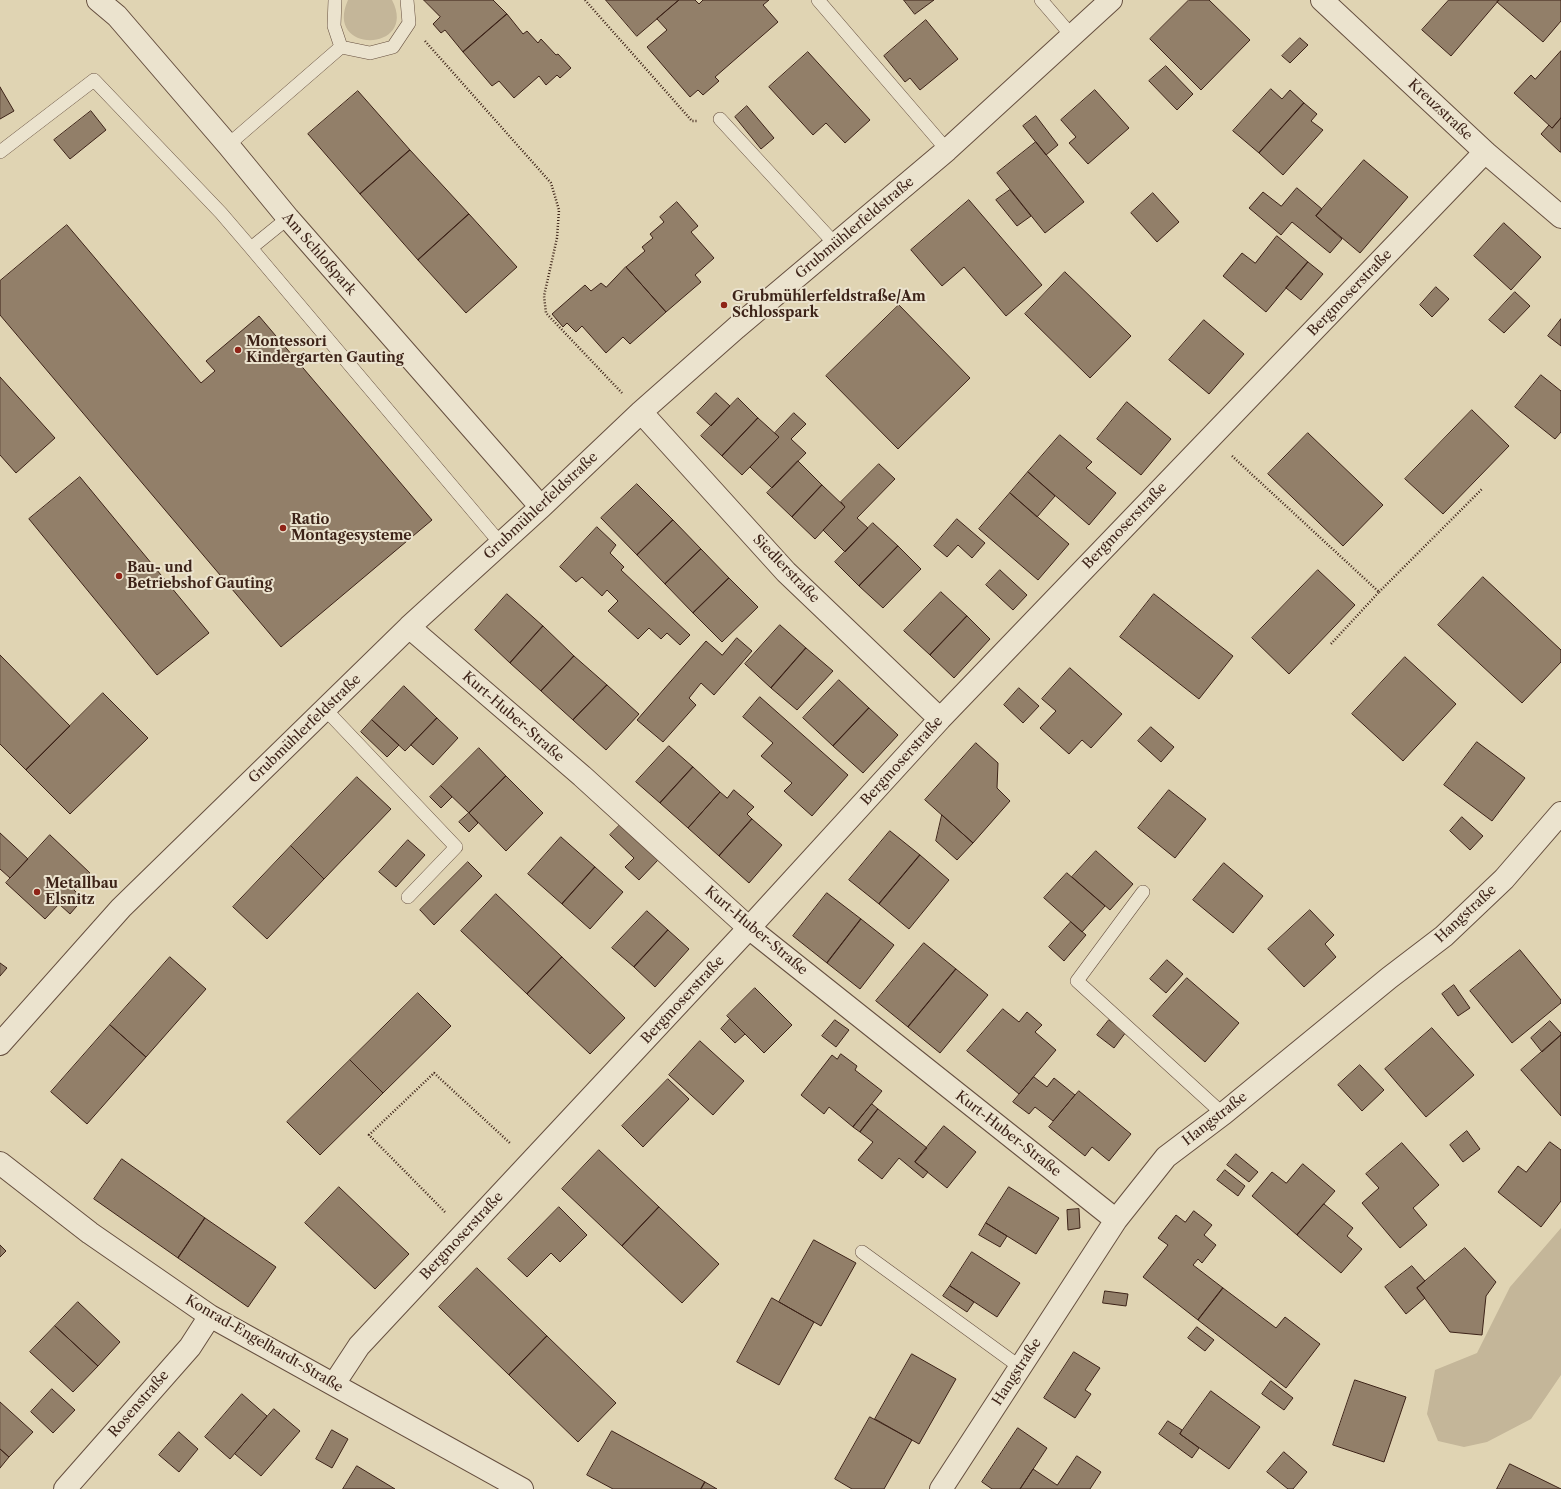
<!DOCTYPE html>
<html>
<head>
<meta charset="utf-8">
<style>
  body { margin:0 }
  canvas { display:block; background:#e0d4b3 }
</style>
</head>
<body>
<canvas width="1561" height="1489"></canvas>
<script>
const context = document.querySelector('canvas').getContext('2d');
context.lineJoin = 'round';
function paint(path, color) {
  context.fillStyle = color;
  context.fill(path, 'evenodd');
}
function strokePath(path, color, width, dash) {
  context.strokeStyle = color;
  context.lineWidth = width;
  context.lineCap = dash ? 'butt' : 'round';
  context.setLineDash(dash || []);
  context.stroke(path);
}
function write(font, color, halo, rows, align = 'center') {
  context.font = font + ' "Libre Caslon Text",serif';
  context.lineWidth = 4;
  context.setLineDash([]);
  context.textBaseline = 'middle';
  context.strokeStyle = halo;
  context.fillStyle = color;
  for (const [text, x, y, turn = 0] of rows) {
    context.save();
    context.translate(x, y);
    context.rotate((+turn || 0) * Math.PI / 180);
    context.textAlign = isNaN(turn) ? turn : align;
    if (halo) context.strokeText(text, 0, 0);
    context.fillText(text, 0, 0);
    context.restore();
  }
}
paint(new Path2D(`
  M 348,0 L 392,0 C 419,52 323,55 348,0 Z
  M 1561,1228 L 1561,1375 L 1531,1419 L 1487,1442 L 1464,1447 L 1438,1441 L 1427,1414 L 1435,1370 L 1477,1353 L 1510,1287 Z`), '#c4b699');
const building = new Path2D(`
  M 424,0 L 493,0 L 507,14 L 463,52 L 445,30 L 441,33 L 433,24 L 440,17 Z
  M 606,0 L 679,0 L 637,36 Z
  M 679,0 L 695,0 L 699,4 L 703,0 L 769,0 L 763,5 L 778,22 L 715,77 L 719,81 L 703,95 L 698,90 L 690,97 L 647,47 L 667,30 L 657,19 Z
  M 904,0 L 934,0 L 915,14 Z
  M 1189,0 L 1209,0 L 1250,40 L 1201,90 L 1150,39 Z
  M 1449,0 L 1499,0 L 1451,56 L 1422,30 Z
  M 1499,0 L 1561,0 L 1561,21 L 1543,42 L 1497,2 Z
  M 507,14 L 523,34 L 527,31 L 538,43 L 541,39 L 556,55 L 558,54 L 571,68 L 560,78 L 557,75 L 546,85 L 539,76 L 514,98 L 499,81 L 492,86 L 463,52 Z
  M 926,20 L 958,59 L 920,90 L 910,78 L 905,82 L 884,56 Z
  M 1300,38 L 1308,45 L 1290,63 L 1282,56 Z
  M 1561,51 L 1561,118 L 1552,128 L 1514,93 L 1531,75 L 1535,79 Z
  M 808,52 L 870,120 L 845,143 L 826,123 L 813,135 L 769,87 Z
  M 1166,66 L 1193,94 L 1177,110 L 1149,81 Z
  M 0,87 L 14,111 L 0,119 Z
  M 1271,89 L 1282,99 L 1290,90 L 1304,103 L 1259,153 L 1233,131 Z
  M 1095,90 L 1129,128 L 1088,164 L 1069,143 L 1076,137 L 1061,120 Z
  M 358,91 L 410,150 L 360,194 L 308,134 Z
  M 1304,103 L 1317,114 L 1311,121 L 1323,130 L 1283,175 L 1259,153 Z
  M 747,106 L 774,138 L 761,149 L 735,117 Z
  M 91,111 L 106,130 L 70,159 L 54,140 Z
  M 1036,116 L 1058,145 L 1046,155 L 1023,126 Z
  M 1561,118 L 1561,152 L 1560,152 L 1541,134 L 1549,125 L 1552,128 Z
  M 1036,142 L 1084,202 L 1045,233 L 997,173 Z
  M 410,150 L 469,214 L 418,260 L 360,194 Z
  M 1364,160 L 1408,197 L 1360,253 L 1316,216 Z
  M 1297,188 L 1322,209 L 1316,216 L 1342,239 L 1330,253 L 1292,222 L 1281,235 L 1249,208 L 1263,192 L 1281,206 Z
  M 1010,190 L 1031,216 L 1017,226 L 996,200 Z
  M 1153,193 L 1179,222 L 1157,242 L 1131,213 Z
  M 969,200 L 1042,285 L 1006,316 L 964,267 L 942,286 L 911,250 Z
  M 677,202 L 698,226 L 691,232 L 714,258 L 695,275 L 701,282 L 666,312 L 626,267 L 645,251 L 642,247 L 653,238 L 650,234 L 664,222 L 660,217 Z
  M 469,214 L 517,267 L 466,313 L 418,260 Z
  M 1504,223 L 1541,257 L 1511,290 L 1474,256 Z
  M 67,225 L 201,383 L 215,371 L 206,361 L 259,316 L 432,520 L 281,647 L 0,315 L 0,281 Z
  M 1277,236 L 1308,262 L 1266,312 L 1223,276 L 1242,253 L 1255,263 Z
  M 1308,262 L 1323,274 L 1301,300 L 1286,288 Z
  M 626,267 L 666,312 L 630,344 L 623,337 L 606,353 L 582,326 L 576,332 L 567,323 L 563,327 L 552,314 L 585,285 L 591,291 L 601,283 L 606,287 Z
  M 1065,272 L 1131,336 L 1090,378 L 1025,314 Z
  M 1436,287 L 1449,299 L 1432,317 L 1420,305 Z
  M 1515,292 L 1530,306 L 1504,333 L 1489,320 Z
  M 899,305 L 970,378 L 898,449 L 826,376 Z
  M 1561,319 L 1561,346 L 1548,336 Z
  M 1204,320 L 1244,354 L 1209,394 L 1169,360 Z
  M 1541,375 L 1561,391 L 1561,432 L 1555,439 L 1515,407 Z
  M 0,377 L 55,438 L 16,473 L 0,455 Z
  M 716,393 L 730,406 L 711,426 L 697,413 Z
  M 738,398 L 758,418 L 722,456 L 701,436 Z
  M 1127,402 L 1171,439 L 1141,475 L 1097,439 Z
  M 1472,410 L 1509,446 L 1443,514 L 1405,479 Z
  M 794,413 L 806,424 L 791,439 L 806,453 L 772,488 L 750,467 L 779,437 L 775,433 Z
  M 758,418 L 779,437 L 742,475 L 722,456 Z
  M 1308,433 L 1383,505 L 1343,546 L 1268,474 Z
  M 1060,435 L 1092,462 L 1086,468 L 1116,493 L 1089,525 L 1028,472 Z
  M 798,461 L 822,485 L 792,517 L 767,493 Z
  M 879,464 L 895,479 L 857,518 L 868,528 L 845,552 L 823,530 L 845,507 L 841,502 Z
  M 1028,472 L 1055,496 L 1037,517 L 1010,493 Z
  M 80,477 L 209,633 L 157,675 L 29,519 Z
  M 637,484 L 673,520 L 637,555 L 601,518 Z
  M 822,485 L 845,507 L 815,539 L 792,517 Z
  M 1010,493 L 1069,544 L 1038,580 L 979,529 Z
  M 957,519 L 985,543 L 972,558 L 958,545 L 947,557 L 934,546 Z
  M 673,520 L 701,549 L 665,584 L 637,555 Z
  M 873,523 L 898,546 L 859,586 L 835,562 Z
  M 597,527 L 616,545 L 610,553 L 624,567 L 621,570 L 690,635 L 680,645 L 667,633 L 661,639 L 649,628 L 638,639 L 608,611 L 618,601 L 607,590 L 602,596 L 582,577 L 576,582 L 560,567 Z
  M 898,546 L 921,569 L 883,608 L 859,586 Z
  M 701,549 L 729,578 L 693,613 L 665,584 Z
  M 1000,570 L 1027,595 L 1013,610 L 986,585 Z
  M 1318,570 L 1355,605 L 1289,674 L 1252,638 Z
  M 1483,577 L 1561,650 L 1561,662 L 1522,703 L 1438,625 Z
  M 729,578 L 758,607 L 722,642 L 693,613 Z
  M 941,592 L 967,616 L 930,655 L 904,631 Z
  M 507,594 L 543,626 L 510,663 L 475,630 Z
  M 1154,594 L 1233,656 L 1199,699 L 1120,637 Z
  M 967,616 L 990,639 L 954,678 L 930,655 Z
  M 780,625 L 806,648 L 771,688 L 745,664 Z
  M 543,626 L 574,656 L 541,691 L 510,663 Z
  M 737,638 L 752,651 L 714,695 L 701,683 L 689,698 L 696,705 L 663,742 L 637,720 L 706,641 L 722,655 Z
  M 806,648 L 833,671 L 797,710 L 771,688 Z
  M 0,655 L 70,726 L 26,770 L 0,744 Z
  M 574,656 L 607,685 L 573,720 L 541,691 Z
  M 1405,657 L 1456,704 L 1403,761 L 1352,714 Z
  M 1070,668 L 1122,714 L 1091,748 L 1082,740 L 1069,754 L 1040,728 L 1056,711 L 1042,699 Z
  M 839,680 L 869,708 L 833,746 L 803,718 Z
  M 607,685 L 639,714 L 606,750 L 573,720 Z
  M 404,686 L 437,718 L 405,751 L 372,720 Z
  M 1019,688 L 1039,706 L 1023,723 L 1004,705 Z
  M 103,693 L 148,738 L 70,814 L 26,770 Z
  M 760,697 L 848,775 L 812,816 L 784,791 L 792,783 L 761,756 L 773,743 L 743,717 Z
  M 869,708 L 898,735 L 863,773 L 833,746 Z
  M 437,718 L 458,738 L 433,765 L 411,745 Z
  M 372,720 L 399,745 L 387,757 L 361,732 Z
  M 1151,727 L 1174,747 L 1161,762 L 1138,741 Z
  M 1477,742 L 1525,778 L 1492,821 L 1444,785 Z
  M 976,743 L 998,763 L 997,788 L 1010,801 L 973,843 L 925,800 Z
  M 669,746 L 693,767 L 660,803 L 636,782 Z
  M 479,748 L 506,776 L 469,813 L 441,786 Z
  M 693,767 L 720,792 L 688,828 L 660,803 Z
  M 506,776 L 543,813 L 506,851 L 469,813 Z
  M 357,777 L 391,809 L 324,879 L 291,846 Z
  M 441,786 L 452,797 L 441,808 L 430,797 Z
  M 734,790 L 754,807 L 747,814 L 752,819 L 719,856 L 688,828 L 720,792 L 727,798 Z
  M 1169,790 L 1206,819 L 1175,858 L 1138,828 Z
  M 469,813 L 478,823 L 469,832 L 459,822 Z
  M 942,815 L 973,843 L 957,860 L 936,841 Z
  M 1462,817 L 1483,836 L 1470,850 L 1450,831 Z
  M 752,819 L 782,845 L 749,883 L 719,856 Z
  M 620,825 L 658,860 L 639,880 L 625,867 L 634,858 L 610,835 Z
  M 890,831 L 920,855 L 879,904 L 849,880 Z
  M 0,833 L 28,859 L 10,878 L 0,869 Z
  M 50,835 L 90,873 L 74,890 L 83,899 L 70,914 L 59,904 L 45,919 L 6,883 Z
  M 561,837 L 595,867 L 562,904 L 528,874 Z
  M 408,840 L 425,855 L 396,887 L 379,872 Z
  M 291,846 L 324,879 L 267,939 L 233,907 Z
  M 1096,851 L 1133,884 L 1110,910 L 1072,877 Z
  M 920,855 L 949,880 L 909,929 L 879,904 Z
  M 468,862 L 482,876 L 434,925 L 420,910 Z
  M 1224,863 L 1263,896 L 1233,933 L 1193,900 Z
  M 595,867 L 623,892 L 590,929 L 562,904 Z
  M 1067,873 L 1105,906 L 1082,932 L 1044,898 Z
  M 827,893 L 861,919 L 827,963 L 793,936 Z
  M 496,894 L 562,957 L 527,994 L 461,931 Z
  M 1310,910 L 1334,935 L 1325,944 L 1336,957 L 1304,987 L 1268,949 Z
  M 647,911 L 668,930 L 634,967 L 612,948 Z
  M 861,919 L 894,945 L 860,989 L 827,963 Z
  M 1071,922 L 1086,935 L 1064,961 L 1049,947 Z
  M 668,930 L 689,949 L 655,987 L 634,967 Z
  M 924,943 L 956,969 L 908,1027 L 876,1001 Z
  M 1520,950 L 1561,1000 L 1561,1003 L 1512,1043 L 1470,991 Z
  M 170,957 L 206,989 L 146,1057 L 110,1025 Z
  M 562,957 L 625,1018 L 590,1054 L 527,994 Z
  M 1167,960 L 1183,974 L 1166,993 L 1150,979 Z
  M 0,963 L 7,968 L 0,976 Z
  M 956,969 L 988,995 L 940,1053 L 908,1027 Z
  M 1187,978 L 1239,1023 L 1205,1062 L 1153,1016 Z
  M 1454,985 L 1470,1008 L 1458,1016 L 1442,994 Z
  M 755,988 L 792,1025 L 764,1053 L 727,1016 Z
  M 418,993 L 451,1026 L 383,1093 L 350,1060 Z
  M 1003,1009 L 1019,1022 L 1027,1012 L 1042,1025 L 1035,1032 L 1056,1050 L 1019,1094 L 967,1051 Z
  M 730,1019 L 745,1034 L 735,1043 L 721,1029 Z
  M 835,1020 L 849,1030 L 836,1047 L 822,1036 Z
  M 1109,1020 L 1126,1032 L 1114,1048 L 1097,1035 Z
  M 1550,1021 L 1561,1033 L 1561,1035 L 1542,1052 L 1531,1038 Z
  M 110,1025 L 146,1057 L 87,1124 L 51,1092 Z
  M 1432,1028 L 1474,1075 L 1426,1117 L 1385,1069 Z
  M 1561,1035 L 1561,1116 L 1521,1070 Z
  M 700,1041 L 744,1081 L 713,1115 L 669,1075 Z
  M 841,1054 L 857,1066 L 855,1070 L 882,1091 L 853,1127 L 829,1107 L 824,1114 L 801,1095 L 832,1055 L 837,1059 Z
  M 350,1060 L 383,1093 L 320,1155 L 287,1122 Z
  M 1360,1065 L 1384,1090 L 1362,1111 L 1338,1085 Z
  M 1034,1077 L 1047,1087 L 1054,1078 L 1075,1095 L 1053,1121 L 1035,1107 L 1029,1114 L 1013,1102 Z
  M 668,1079 L 689,1099 L 643,1147 L 622,1126 Z
  M 1079,1091 L 1131,1134 L 1109,1161 L 1092,1147 L 1085,1156 L 1049,1127 Z
  M 872,1104 L 878,1109 L 860,1132 L 853,1127 Z
  M 878,1109 L 927,1148 L 915,1162 L 928,1172 L 923,1178 L 899,1158 L 882,1179 L 858,1160 L 873,1142 L 860,1132 Z
  M 944,1126 L 976,1152 L 947,1188 L 915,1162 Z
  M 1467,1131 L 1480,1149 L 1463,1162 L 1450,1145 Z
  M 1550,1142 L 1561,1150 L 1561,1201 L 1541,1227 L 1498,1192 L 1518,1166 L 1526,1172 Z
  M 1402,1143 L 1439,1185 L 1413,1208 L 1427,1225 L 1400,1248 L 1362,1203 L 1379,1188 L 1366,1174 Z
  M 599,1150 L 659,1207 L 622,1246 L 562,1189 Z
  M 1236,1154 L 1258,1172 L 1249,1182 L 1227,1165 Z
  M 122,1159 L 205,1218 L 178,1258 L 94,1199 Z
  M 1303,1164 L 1335,1191 L 1297,1235 L 1252,1196 L 1272,1172 L 1286,1183 Z
  M 1225,1170 L 1245,1186 L 1238,1196 L 1217,1180 Z
  M 339,1187 L 409,1254 L 375,1289 L 305,1223 Z
  M 1009,1187 L 1059,1218 L 1036,1254 L 986,1223 Z
  M 1324,1204 L 1353,1228 L 1347,1236 L 1362,1249 L 1341,1273 L 1297,1235 Z
  M 559,1207 L 587,1235 L 560,1262 L 551,1253 L 527,1277 L 508,1259 Z
  M 659,1207 L 719,1264 L 682,1303 L 622,1246 Z
  M 1079,1209 L 1080,1228 L 1068,1230 L 1067,1210 Z
  M 1194,1211 L 1212,1225 L 1204,1235 L 1216,1245 L 1202,1263 L 1198,1259 L 1193,1265 L 1223,1288 L 1198,1320 L 1143,1277 L 1168,1245 L 1158,1238 L 1176,1215 L 1185,1222 Z
  M 205,1218 L 276,1267 L 248,1307 L 178,1258 Z
  M 986,1223 L 1007,1236 L 1000,1247 L 979,1235 Z
  M 814,1240 L 856,1263 L 821,1326 L 779,1302 Z
  M 0,1245 L 6,1251 L 0,1257 Z
  M 1465,1248 L 1496,1282 L 1486,1296 L 1482,1335 L 1450,1332 L 1417,1288 Z
  M 972,1252 L 1020,1283 L 997,1317 L 950,1286 Z
  M 1412,1266 L 1425,1281 L 1417,1288 L 1425,1298 L 1406,1314 L 1385,1287 Z
  M 477,1268 L 547,1336 L 509,1375 L 439,1307 Z
  M 950,1286 L 974,1302 L 967,1312 L 943,1296 Z
  M 1223,1288 L 1276,1328 L 1285,1317 L 1320,1344 L 1286,1388 L 1198,1320 Z
  M 1105,1291 L 1128,1294 L 1126,1306 L 1103,1303 Z
  M 772,1298 L 814,1322 L 779,1385 L 737,1362 Z
  M 78,1302 L 120,1342 L 98,1366 L 55,1326 Z
  M 55,1326 L 98,1366 L 73,1392 L 30,1352 Z
  M 1197,1327 L 1214,1340 L 1205,1351 L 1188,1338 Z
  M 547,1336 L 616,1403 L 578,1442 L 509,1375 Z
  M 1074,1352 L 1100,1368 L 1085,1390 L 1091,1394 L 1075,1418 L 1044,1398 Z
  M 912,1354 L 956,1379 L 919,1444 L 875,1419 Z
  M 1355,1380 L 1406,1397 L 1384,1462 L 1333,1445 Z
  M 1271,1381 L 1293,1398 L 1284,1410 L 1262,1394 Z
  M 52,1389 L 75,1410 L 53,1433 L 31,1412 Z
  M 1211,1391 L 1260,1427 L 1229,1469 L 1180,1434 Z
  M 242,1394 L 267,1416 L 230,1459 L 205,1437 Z
  M 0,1402 L 33,1432 L 9,1457 L 0,1449 Z
  M 274,1409 L 300,1431 L 261,1476 L 235,1454 Z
  M 870,1417 L 912,1440 L 884,1489 L 852,1489 L 835,1479 Z
  M 1168,1421 L 1182,1430 L 1180,1434 L 1199,1448 L 1192,1458 L 1159,1434 Z
  M 1018,1428 L 1047,1448 L 1020,1489 L 992,1489 L 982,1482 Z
  M 332,1430 L 348,1439 L 332,1468 L 316,1459 Z
  M 612,1431 L 705,1482 L 701,1489 L 613,1489 L 587,1475 Z
  M 179,1432 L 198,1449 L 179,1472 L 159,1455 Z
  M 0,1449 L 9,1457 L 0,1468 Z
  M 1284,1452 L 1307,1472 L 1293,1489 L 1288,1489 L 1267,1472 Z
  M 1077,1456 L 1101,1472 L 1090,1489 L 1020,1489 L 1033,1469 L 1057,1485 Z
  M 1510,1464 L 1561,1489 L 1497,1489 Z
  M 357,1466 L 395,1489 L 343,1489 Z
  M 705,1482 L 717,1489 L 701,1489 Z`);
paint(building, '#927f69');
strokePath(building, '#3d2318', 1);
const service = new Path2D(`
  M 335,0 L 334,26 L 341,47
  M 818,0 L 947,150
  M 1041,0 L 1072,36
  M 341,47 L 370,53 L 393,47 L 409,23 L 407,0
  M 720,119 L 836,245
  M 228,145 L 341,47
  M 0,152 L 94,80 L 221,213 L 251,248 L 288,218
  M 251,248 L 501,544
  M 325,709 L 456,847 L 408,897
  M 1143,892 L 1077,981 L 1223,1114
  M 862,1252 L 1020,1367`);
const minor = new Path2D(`
  M 98,0 L 117,16 L 228,145 L 288,218 L 541,507
  M 1322,0 L 1485,152 L 1561,217
  M 641,412 L 786,572 L 940,719
  M 409,627 L 582,776 L 749,928 L 1116,1220
  M 0,1044 L 121,908 L 409,627 L 541,507 L 641,412 L 736,328 L 947,150 L 1111,0
  M 0,1163 L 90,1233 L 210,1316 L 522,1489
  M 334,1384 L 359,1346 L 749,928 L 940,719 L 1485,152
  M 65,1489 L 190,1347 L 210,1316
  M 941,1489 L 1116,1220 L 1166,1157 L 1223,1114 L 1389,978 L 1444,936 L 1504,879 L 1561,813`);
strokePath(service, '#664f3f', 14);
strokePath(minor, '#664f3f', 24);
strokePath(new Path2D(`
  M 585,0 L 692,121 L 698,121
  M 425,41 L 551,183 L 559,210 L 557,238 L 544,296 L 546,313 L 622,393
  M 1232,456 L 1379,592 L 1330,645
  M 1379,592 L 1482,489
  M 445,1212 L 369,1135 L 434,1073 L 511,1144`), '#3d2318', 2.5, [1, 2]);
strokePath(service, '#ebe3ce', 13);
strokePath(minor, '#ebe3ce', 22);
for (const [x, y, r, color] of [
  [724,305,4,"#8f2418"],
  [238,350,4,"#8f2418"],
  [283,528,4,"#8f2418"],
  [119,576,4,"#8f2418"],
  [37,892,4,"#8f2418"]
]) {
  const dot = new Path2D();
  dot.arc(x, y, r, 0, 2 * Math.PI);
  context.fillStyle = color;
  context.fill(dot);
  strokePath(dot, '#ebe3ce', 1.5);
}
write('14px', '#3d2318', '#ebe3ce', [
  ["Kreuzstraße",1440,110,43],
  ["Grubmühlerfeldstraße",855,228,-40],
  ["Am Schloßpark",319,254,49],
  ["Bergmoserstraße",1350,293,-46],
  ["Grubmühlerfeldstraße",541,506,-43],
  ["Bergmoserstraße",1125,526,-46],
  ["Siedlerstraße",786,569,46],
  ["Kurt-Huber-Straße",513,717,41],
  ["Grubmühlerfeldstraße",305,729,-44],
  ["Bergmoserstraße",902,761,-48],
  ["Hangstraße",1466,914,-43],
  ["Kurt-Huber-Straße",756,931,40],
  ["Bergmoserstraße",683,1000,-47],
  ["Hangstraße",1215,1119,-38],
  ["Kurt-Huber-Straße",1008,1134,38],
  ["Bergmoserstraße",462,1236,-47],
  ["Konrad-Engelhardt-Straße",264,1344,30],
  ["Hangstraße",1017,1372,-57],
  ["Rosenstraße",139,1404,-49]
]);
write('bold 14px', '#3d2318', '#ebe3ce', [
  ["Grubmühlerfeldstraße/Am",732,297],
  ["Schlosspark",732,313],
  ["Montessori",246,342],
  ["Kindergarten Gauting",246,358],
  ["Ratio",291,520],
  ["Montagesysteme",291,536],
  ["Bau- und",127,568],
  ["Betriebshof Gauting",127,584],
  ["Metallbau",45,884],
  ["Elsnitz",45,900]
], 'left');
</script>
</body>
</html>
